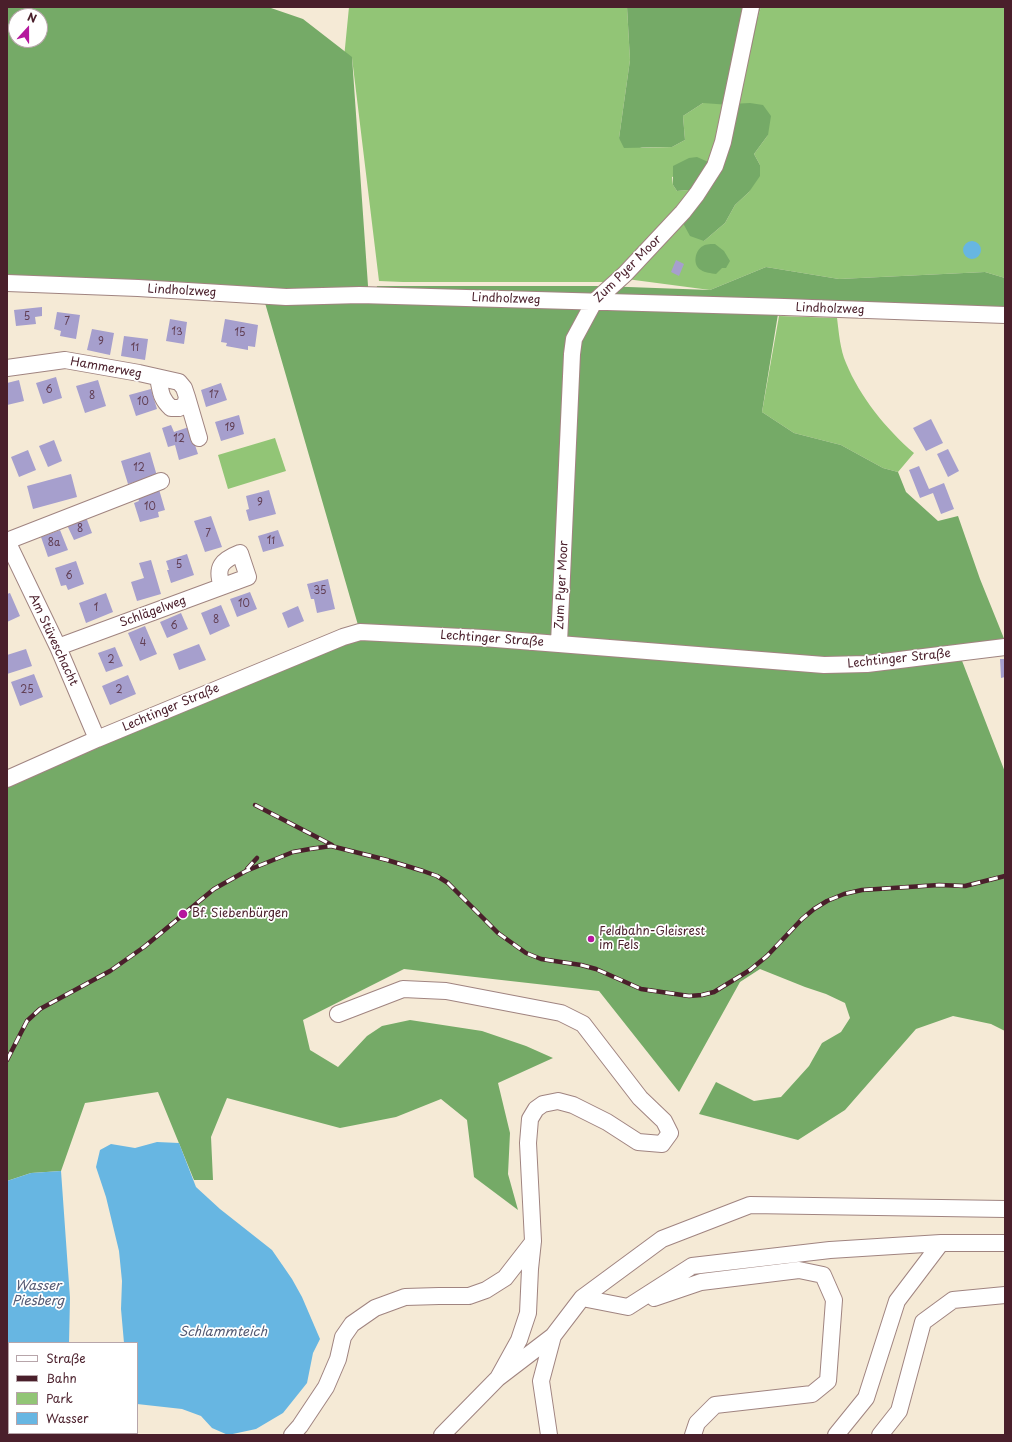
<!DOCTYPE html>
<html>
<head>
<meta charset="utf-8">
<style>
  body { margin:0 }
  #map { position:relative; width:1012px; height:1442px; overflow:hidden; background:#f5ead6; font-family:"Playpen Sans",sans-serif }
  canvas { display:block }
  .frame { position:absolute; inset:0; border:8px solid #4a1f2b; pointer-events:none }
  .legend { position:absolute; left:8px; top:1342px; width:130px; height:92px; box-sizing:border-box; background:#fff; border:1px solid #b7a5aa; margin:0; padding:5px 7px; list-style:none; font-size:12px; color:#4a1f2b }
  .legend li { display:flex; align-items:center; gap:8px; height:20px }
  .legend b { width:20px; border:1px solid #b7a5aa }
  .north { position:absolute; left:8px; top:8px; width:40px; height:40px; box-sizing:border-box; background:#fff; border:1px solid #b7a5aa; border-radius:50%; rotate:21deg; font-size:11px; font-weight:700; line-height:16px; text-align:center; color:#4a1f2b }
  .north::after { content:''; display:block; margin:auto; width:14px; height:18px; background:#b5179e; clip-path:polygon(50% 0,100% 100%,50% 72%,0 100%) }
</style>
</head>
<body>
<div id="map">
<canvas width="1012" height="1442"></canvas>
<div class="frame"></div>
<ul class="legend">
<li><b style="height:5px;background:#fff"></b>Straße</li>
<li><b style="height:5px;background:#4a1f2b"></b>Bahn</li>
<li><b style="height:11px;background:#92c576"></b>Park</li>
<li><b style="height:11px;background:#67b6e2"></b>Wasser</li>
</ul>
<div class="north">N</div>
</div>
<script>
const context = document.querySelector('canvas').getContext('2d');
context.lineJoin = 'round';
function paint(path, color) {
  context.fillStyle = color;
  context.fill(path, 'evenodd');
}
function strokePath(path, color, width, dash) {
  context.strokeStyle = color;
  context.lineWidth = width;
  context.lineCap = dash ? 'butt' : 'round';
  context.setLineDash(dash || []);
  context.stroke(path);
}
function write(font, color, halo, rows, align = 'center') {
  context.font = font + ' "Playpen Sans",sans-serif';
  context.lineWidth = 3.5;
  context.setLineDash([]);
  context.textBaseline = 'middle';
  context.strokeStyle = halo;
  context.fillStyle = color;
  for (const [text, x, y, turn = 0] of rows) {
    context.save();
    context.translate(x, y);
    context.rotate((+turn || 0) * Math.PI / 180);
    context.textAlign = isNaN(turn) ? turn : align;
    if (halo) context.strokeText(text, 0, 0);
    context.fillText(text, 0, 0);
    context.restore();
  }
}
paint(new Path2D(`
  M 349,7 L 627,7 L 630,60 L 619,138 L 642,148 L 672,147 L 685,140 L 683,116 L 703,103 L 758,17 L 761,7 L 1005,7 L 1005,278 L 985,272 L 839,279 L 766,267 L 710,290 L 619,278 L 609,282 L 403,282 L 379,281 L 352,58 L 344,58 ZM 768,135 L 754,154 L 760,165 L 749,192 L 735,205 L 725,223 L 704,241 L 697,194 L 688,190 L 677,191 L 673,185 L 672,177 L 715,166 Z
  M 779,316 L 837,318 C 839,333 840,349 846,363 C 860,397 886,429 914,453 L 898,472 L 883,468 L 841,445 L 794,433 L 762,412 Z
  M 275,438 L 286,471 L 228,489 L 218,455 Z`), '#92c576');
paint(new Path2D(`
  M 7,7 L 268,7 L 303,19 L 352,57 L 369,300 L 778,314 L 762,412 L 794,433 L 841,445 L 883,468 L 898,472 L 906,492 L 938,521 L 958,516 L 980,579 L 1005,641 L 959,653 L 1005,772 L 1005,1031 L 991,1024 L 953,1016 L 916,1029 L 845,1110 L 798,1140 L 699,1114 L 716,1082 L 754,1101 L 781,1097 L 809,1066 L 822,1043 L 841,1032 L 850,1018 L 845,1003 L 826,994 L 805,987 L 760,969 L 740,982 L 679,1092 L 599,991 L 404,969 L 303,1020 L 310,1050 L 338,1067 L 367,1036 L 382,1026 L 410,1020 L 482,1031 L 526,1046 L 553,1058 L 498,1083 L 510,1133 L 508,1174 L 518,1210 L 474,1177 L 467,1120 L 441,1099 L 396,1117 L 340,1128 L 227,1098 L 211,1137 L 213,1180 L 194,1180 L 158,1092 L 85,1103 L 61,1171 L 31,1173 L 7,1181 L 7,779 L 360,632 L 263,296 L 7,284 ZM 16,16 L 40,16 L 40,40 L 16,40 Z
  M 627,7 L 761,7 L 758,17 L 752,46 L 731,104 L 750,103 L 763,105 L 771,116 L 768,135 L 754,154 L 760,165 L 760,176 L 749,192 L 735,205 L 725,223 L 704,241 L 690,236 L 684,225 L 683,212 L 697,194 L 688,190 L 677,191 L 673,185 L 673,166 L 689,158 L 697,157 L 715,165 L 730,105 L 703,103 L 683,116 L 685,140 L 672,147 L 624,148 L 619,138 L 630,60 Z
  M 715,244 L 724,251 L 730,261 L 726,268 L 722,268 L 716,274 C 711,273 705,273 701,270 C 692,265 695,250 703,246 C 706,244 712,244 715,244 Z
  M 766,267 L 839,279 L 985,272 L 1005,278 L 1005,310 L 376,291 L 377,286 L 601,286 L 710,290 Z`), '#75aa67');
paint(new Path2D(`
  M963 250a9 9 0 1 1 18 0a9 9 0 1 1-18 0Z
  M 157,1142 L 179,1143 L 196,1187 L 220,1209 L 272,1250 L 292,1279 L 302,1297 L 320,1339 L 313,1353 L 307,1383 L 283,1413 L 256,1429 L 228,1435 L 212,1428 L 201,1416 L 182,1409 L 137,1404 L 137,1343 L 124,1343 L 121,1309 L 122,1281 L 119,1251 L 106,1197 L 96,1167 L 100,1150 L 111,1144 L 135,1148 Z
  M 61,1171 L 70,1298 L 69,1343 L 9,1343 L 9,1416 L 7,1416 L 7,1181 L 31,1173 Z`), '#67b6e2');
paint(new Path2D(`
  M 676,260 L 684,264 L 679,276 L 671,272 Z
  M 42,307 L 42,316 L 35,317 L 36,324 L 16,326 L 14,310 Z
  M 57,312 L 80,315 L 76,339 L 60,336 L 61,331 L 54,329 Z
  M 170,319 L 187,322 L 184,344 L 166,341 Z
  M 225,319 L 258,325 L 255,347 L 248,346 L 248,350 L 226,346 L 227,343 L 221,342 Z
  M 92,329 L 114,333 L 110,355 L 87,350 Z
  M 124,336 L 148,339 L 145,360 L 121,356 Z
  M 56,377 L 62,398 L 43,404 L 36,383 Z
  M 19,380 L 24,401 L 7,405 L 7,383 Z
  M 98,380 L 106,406 L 85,413 L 76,386 Z
  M 221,383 L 227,400 L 206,407 L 201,390 Z
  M 151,389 L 157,409 L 136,416 L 129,395 Z
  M 239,415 L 244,434 L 221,441 L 215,422 Z
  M 931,419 L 943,443 L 926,451 L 913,428 Z
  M 171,425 L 174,432 L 189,427 L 198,454 L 179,460 L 175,445 L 168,447 L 162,428 Z
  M 54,440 L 62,461 L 48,467 L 39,446 Z
  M 948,449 L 959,471 L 948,477 L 937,454 Z
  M 28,450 L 36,470 L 19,477 L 11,457 Z
  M 150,452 L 157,476 L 128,484 L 121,461 Z
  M 919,466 L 929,489 L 944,483 L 954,509 L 941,514 L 933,493 L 920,498 L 909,470 Z
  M 71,474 L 77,497 L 33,509 L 27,486 Z
  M 158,486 L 165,510 L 158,512 L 159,517 L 140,522 L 134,503 L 139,501 L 138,498 L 147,495 L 145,490 Z
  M 269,490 L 276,514 L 249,521 L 246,510 L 249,509 L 246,496 Z
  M 211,516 L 222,547 L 205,552 L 194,521 Z
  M 86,517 L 92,533 L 74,540 L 67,525 Z
  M 60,530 L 68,550 L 48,557 L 41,537 Z
  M 278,530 L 284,546 L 263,552 L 258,536 Z
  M 187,554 L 194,575 L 171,583 L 167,570 L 169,570 L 166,561 Z
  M 151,560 L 161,594 L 137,601 L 131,582 L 144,578 L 139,563 Z
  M 76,561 L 84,584 L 68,590 L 66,585 L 61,586 L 55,568 Z
  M 328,579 L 335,609 L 317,613 L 314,599 L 311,599 L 307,584 Z
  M 250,592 L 257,609 L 237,617 L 230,599 Z
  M 10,593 L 20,616 L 7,622 L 7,594 Z
  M 106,593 L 113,612 L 86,623 L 79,603 Z
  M 221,605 L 230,626 L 210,635 L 201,613 Z
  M 298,606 L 304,621 L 288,628 L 282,613 Z
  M 181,613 L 188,629 L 167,638 L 160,622 Z
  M 145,626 L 157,654 L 140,661 L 128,633 Z
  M 199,644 L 206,660 L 179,670 L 173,654 Z
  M 115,647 L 123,666 L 106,672 L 98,653 Z
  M 26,649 L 32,666 L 7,674 L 7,655 Z
  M 1000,659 L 1005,659 L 1005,677 L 1001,678 Z
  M 34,674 L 43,697 L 20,706 L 11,682 Z
  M 128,675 L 136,694 L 110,705 L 102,686 Z`), '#a69fcd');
const minor = new Path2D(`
  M 7,283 L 138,288 L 286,297 L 360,295 L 784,307 L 1005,315
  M 7,368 L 65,360 L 139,373 L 179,382 L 184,388 L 187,397 L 185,405 L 179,408 L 171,408 C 160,398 161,391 158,378
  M 187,397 L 199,438
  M 7,541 L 58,647 L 97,739
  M 7,541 L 161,481
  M 559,643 L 572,354 L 574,339 L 594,302 L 625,274 L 683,212 L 697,194 L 715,166 L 723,142 L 751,7
  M 58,647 L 248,577 L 240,553 C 222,560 215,567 222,586
  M 7,779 L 97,739 L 343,637 L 360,632 L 483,638 L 824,665 L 867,664 L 1005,647
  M 338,1014 L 403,989 L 446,991 L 561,1013 L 583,1024 L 640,1098 L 664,1121 L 670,1133 L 662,1144 L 638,1142 L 607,1122 L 573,1105 L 558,1101 L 543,1104 L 536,1109 L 530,1119 L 528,1143 L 533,1241 L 530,1269 L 528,1313 L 519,1340 L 498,1378
  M 582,1298 L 662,1239 L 750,1205 L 1005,1209
  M 654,1298 L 701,1282 L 799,1270 L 823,1275 L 834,1300 L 828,1381 L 812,1394 L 715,1405 L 697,1423 L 693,1435
  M 292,1435 L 300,1426 L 326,1387 L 338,1359 L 343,1337 L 352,1324 L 375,1308 L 405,1297 L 439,1296 L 469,1296 L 486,1290 L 505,1278 L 533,1242
  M 442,1435 L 498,1378 L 553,1336 L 582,1298 L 628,1307 L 692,1266 L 830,1250 L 941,1243
  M 549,1435 L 541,1381 L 553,1336
  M 836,1435 L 866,1398 L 897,1301 L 941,1243 L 1005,1243
  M 880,1435 L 899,1411 L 923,1322 L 953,1300 L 1005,1295`);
strokePath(minor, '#a08480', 18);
strokePath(minor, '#fff', 16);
const rail = new Path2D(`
  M 255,805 L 332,845
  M 247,869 L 257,858
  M 7,1060 L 27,1021 L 40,1009 L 110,971 L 144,947 L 214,889 L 246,871 L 293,852 L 310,849 L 331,846 L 387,860 L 423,871 L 437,876 L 448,883 L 498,933 L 526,953 L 541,959 L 581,965 L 596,969 L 641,989 L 689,996 L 702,995 L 714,992 L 750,970 L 767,956 L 802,919 L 814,909 L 827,901 L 844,894 L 862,890 L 939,885 L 965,886 L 1005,876`);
strokePath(rail, '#4a1f2b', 4.5);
strokePath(rail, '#fff', 3, [9]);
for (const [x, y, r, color] of [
  [183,914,5,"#b5179e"],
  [591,939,4,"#b5179e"]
]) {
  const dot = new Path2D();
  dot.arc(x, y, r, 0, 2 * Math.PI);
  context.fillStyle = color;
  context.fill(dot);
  strokePath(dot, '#fff', 1.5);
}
write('10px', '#613f54', null, [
  ["5",27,317],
  ["7",67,322],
  ["13",177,332],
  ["15",240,333],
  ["9",101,342],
  ["11",135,348],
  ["6",49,390],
  ["17",214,395],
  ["8",92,396],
  ["10",143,402],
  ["19",230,428],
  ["12",179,439],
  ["12",139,468],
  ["9",260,503],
  ["10",150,507],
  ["8",80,529],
  ["7",208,534],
  ["11",271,541],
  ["8a",54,543],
  ["5",179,565],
  ["6",69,576],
  ["35",320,591],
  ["10",244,604],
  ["1",96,608],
  ["8",216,620],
  ["6",174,626],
  ["4",143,643],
  ["2",111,660],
  ["25",27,690],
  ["2",119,690]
]);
write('12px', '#4a1f2b', '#fff', [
  ["Zum Pyer Moor",628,269,-45],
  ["Lindholzweg",182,291,3],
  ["Lindholzweg",506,299,2],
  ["Lindholzweg",830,309,2],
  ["Hammerweg",106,368,10],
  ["Zum Pyer Moor",562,585,-87],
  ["Schlägelweg",153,612,-20],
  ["Lechtinger Straße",492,639,4],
  ["Am Stüveschacht",53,640,65],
  ["Lechtinger Straße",899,659,-6],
  ["Lechtinger Straße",171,708,-23]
]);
write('12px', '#4a1f2b', '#fff', [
  ["Bf. Siebenbürgen",192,914],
  ["Feldbahn-Gleisrest",599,932],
  ["im Fels",599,946]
], 'left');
write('italic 13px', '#565b74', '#fff', [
  ["Wasser",38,1286],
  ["Piesberg",38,1301],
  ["Schlammteich",223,1332]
]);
</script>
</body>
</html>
